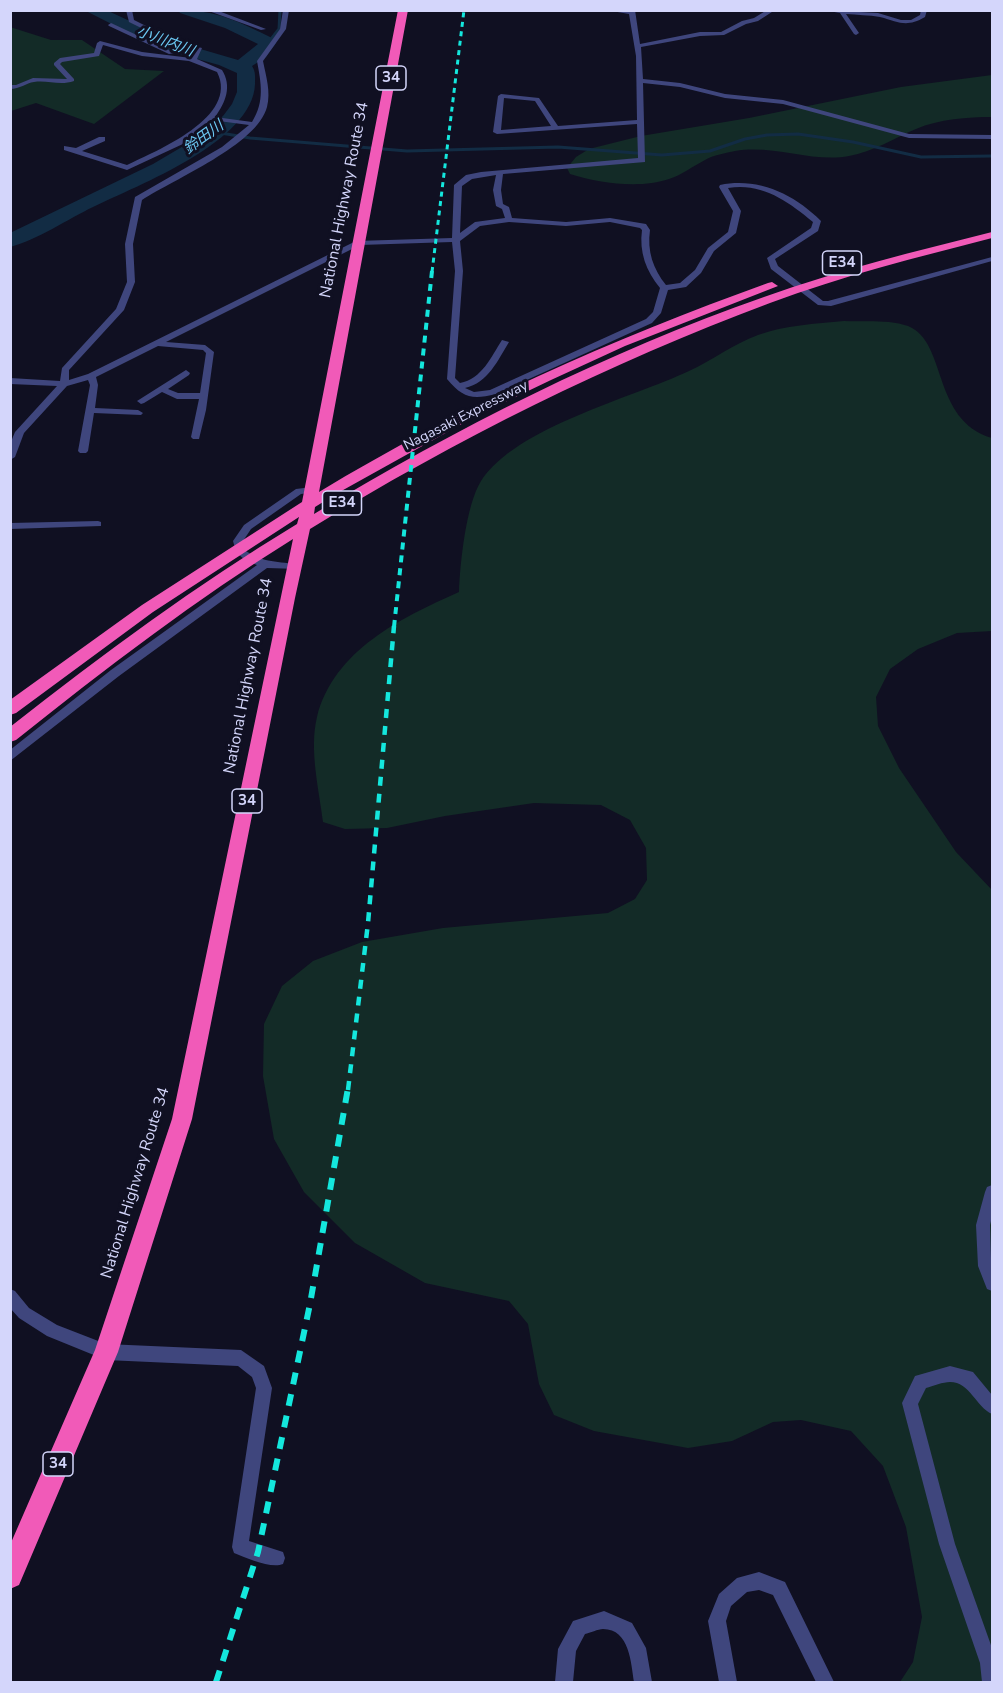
<!DOCTYPE html>
<html>
<head>
<meta charset="utf-8">
<style>
  body { margin:0 }
  #map { position:relative; width:1003px; height:1693px; overflow:hidden; background:#101022; font-family:"Nunito Sans",sans-serif }
  canvas { display:block }
  .frame { position:absolute; inset:0; border:12px solid #d4d6fb; pointer-events:none }
</style>
</head>
<body>
<div id="map">
<canvas width="1003" height="1693"></canvas>
<div class="frame"></div>
</div>
<script>
const context = document.querySelector('canvas').getContext('2d');
context.lineJoin = 'round';
function paint(path, color) {
  context.fillStyle = color;
  context.fill(path, 'evenodd');
}
function strokePath(path, color, width, dash) {
  context.strokeStyle = color;
  context.lineWidth = width;
  context.lineCap = dash ? 'butt' : 'round';
  context.setLineDash(dash || []);
  context.stroke(path);
}
function write(font, color, halo, rows, align = 'center') {
  context.font = font + ' "Nunito Sans","Noto Sans JP",sans-serif';
  context.lineWidth = 6;
  context.setLineDash([]);
  context.textBaseline = 'middle';
  context.strokeStyle = halo;
  context.fillStyle = color;
  for (const [text, x, y, turn = 0] of rows) {
    context.save();
    context.translate(x, y);
    context.rotate((+turn || 0) * Math.PI / 180);
    context.textAlign = isNaN(turn) ? turn : align;
    if (halo) context.strokeText(text, 0, 0);
    context.fillText(text, 0, 0);
    context.restore();
  }
}
paint(new Path2D(`
  M 10,27 L 51,40 L 82,40 L 125,69 L 164,71 L 94,124 L 36,103 L 11,111 Z
  M 992,75 L 992,117 C 968,117 939,119 916,129 C 894,138 873,152 849,156 C 813,163 773,144 735,151 C 726,153 713,155 705,160 C 693,166 682,175 669,179 C 640,189 598,183 570,174 L 567,168 L 576,157 L 589,149 L 641,136 L 749,118 L 901,87 Z
  M 844,321 C 863,322 889,319 908,326 C 948,342 931,420 992,438 L 992,631 L 957,633 L 918,649 L 890,669 L 876,697 L 878,726 L 899,768 L 956,852 L 992,890 L 992,1682 L 900,1682 L 913,1662 L 922,1617 L 906,1527 L 883,1466 L 851,1431 L 801,1420 L 773,1422 L 732,1441 L 688,1448 L 594,1431 L 554,1415 L 539,1384 L 528,1324 L 509,1301 L 425,1283 L 355,1243 L 304,1192 L 274,1139 L 263,1076 L 264,1024 L 282,986 L 313,961 L 362,942 L 443,928 L 608,913 L 635,899 L 647,880 L 646,848 L 630,820 L 601,805 L 534,803 L 445,816 L 387,828 L 345,829 L 323,822 C 319,789 309,750 317,717 C 334,650 401,618 459,592 C 460,564 466,505 481,481 C 516,427 632,398 689,371 C 713,360 733,344 758,335 C 785,325 815,324 844,321 Z`), '#132b27');
strokePath(new Path2D(`
  M 268,43 L 279,29 L 280,10
  M 215,132 L 250,138 L 407,151 L 558,147 L 662,155 L 710,151 L 745,139 L 767,135 L 798,134 L 853,142 L 921,157 L 992,156`), '#122c44', 3);
paint(new Path2D(`
  M 84,10 L 106,10 L 173,41 L 238,60 L 258,44 L 225,28 L 180,13 L 178,10 C 218,10 239,22 274,39 L 276,43 L 266,57 L 252,66 C 256,72 255,78 255,84 C 253,142 138,185 93,207 C 68,219 37,240 10,247 L 10,233 L 153,164 L 192,141 L 223,116 L 232,104 L 237,92 L 237,73 L 219,65 L 161,49 Z`), '#122c44');
paint(new Path2D(`
  M 126,10 L 132,10 L 134,20 L 178,42 L 202,48 L 197,59 L 222,70 C 232,86 226,102 215,117 L 252,122 C 265,101 261,83 257,61 L 280,29 L 283,10 L 289,10 L 286,29 L 263,61 C 266,76 271,92 267,107 C 257,145 174,179 142,200 L 133,244 L 135,282 L 124,310 L 69,370 L 69,380 L 88,374 L 356,241 L 452,238 L 454,185 L 466,175 L 481,172 L 638,158 L 637,124 L 497,134 L 493,132 L 498,96 L 501,94 L 539,98 L 558,126 L 637,120 L 636,56 L 629,14 L 606,10 L 635,10 L 640,44 L 700,32 L 721,32 L 742,21 L 754,18 L 767,10 L 775,10 L 758,21 L 746,24 L 724,35 L 700,36 L 641,47 L 643,79 L 680,83 L 725,94 L 783,100 L 909,134 L 992,135 L 992,139 L 909,138 L 783,104 L 725,98 L 680,87 L 643,83 L 645,162 L 503,174 L 501,190 L 503,204 L 509,207 L 512,218 L 566,222 L 610,218 L 646,224 L 650,230 C 647,251 653,269 666,285 L 680,283 L 695,270 L 708,248 L 728,232 L 733,211 L 719,187 L 720,185 C 758,177 794,194 821,221 L 818,231 L 775,259 L 778,266 L 823,301 L 828,301 L 992,257 L 992,261 L 831,306 L 818,305 L 771,269 L 767,258 L 811,228 L 813,222 C 788,201 761,182 728,188 L 741,211 L 736,233 L 714,251 L 701,273 L 686,287 L 668,290 L 661,313 L 652,323 L 496,394 C 472,400 463,398 447,379 L 455,271 L 452,242 L 360,245 L 166,342 L 205,345 L 214,352 L 206,410 L 199,439 L 193,439 L 191,437 L 199,399 L 177,399 L 162,392 L 144,403 L 141,404 L 137,401 L 186,370 L 190,373 L 189,375 L 168,389 L 178,393 L 200,393 L 206,353 L 203,350 L 158,346 L 96,377 L 98,385 L 95,408 L 138,410 L 143,413 L 141,415 L 94,413 L 88,451 L 86,453 L 80,453 L 78,451 L 90,385 L 88,380 L 67,386 L 24,433 L 15,457 L 10,460 L 10,444 L 15,432 L 57,386 L 10,384 L 10,378 L 60,381 L 62,368 L 116,309 L 127,282 L 125,244 L 135,197 L 222,147 L 249,125 L 211,120 L 185,143 L 127,170 L 64,150 L 64,146 L 76,148 L 99,137 L 105,137 L 105,141 L 82,151 L 127,165 C 156,151 240,117 217,72 L 189,61 L 142,56 L 103,45 L 99,56 L 62,62 L 60,64 L 74,79 L 74,81 C 60,86 48,80 34,82 C 26,83 20,89 10,89 L 10,85 L 16,85 L 33,78 L 67,79 L 54,65 L 54,63 L 60,58 L 94,53 L 97,43 L 100,41 L 142,52 L 191,58 L 196,50 L 174,44 L 129,22 ZM 504,98 L 535,101 L 551,126 L 501,130 ZM 496,175 L 493,190 L 496,206 L 502,209 L 505,218 L 475,222 L 460,233 L 462,186 L 472,179 ZM 509,222 L 566,226 L 610,222 L 640,228 L 642,230 C 639,252 646,271 660,288 L 653,312 L 646,319 L 490,390 L 474,392 L 465,388 C 488,383 498,360 509,342 L 502,340 C 491,357 482,379 460,383 L 455,378 L 463,271 L 460,241 L 480,226 Z
  M 206,10 L 216,10 L 266,29 L 261,30 Z
  M 823,10 L 878,13 L 901,20 L 911,20 L 920,15 L 921,10 L 927,10 L 925,17 C 906,28 899,22 880,17 C 869,15 857,15 846,14 L 859,33 L 856,35 L 854,34 L 840,13 Z
  M 111,23 L 173,52 L 174,53 L 169,54 L 109,26 L 108,25 Z
  M 312,487 L 317,490 L 315,492 L 301,494 L 251,529 L 243,541 L 246,551 C 263,563 279,561 299,565 L 299,569 L 267,568 L 119,676 L 10,761 L 10,750 L 111,670 L 257,565 C 243,560 237,556 233,541 L 244,525 L 296,489 Z
  M 98,521 L 101,522 L 101,526 L 10,529 L 10,523 Z
  M 992,1185 L 992,1217 L 990,1225 L 992,1291 L 987,1289 L 978,1266 L 976,1225 L 985,1192 L 987,1187 Z
  M 10,1289 L 15,1291 L 29,1308 L 57,1325 L 106,1344 L 241,1350 L 264,1366 L 272,1388 L 249,1541 L 283,1552 L 285,1558 L 283,1564 C 271,1569 247,1558 234,1553 L 232,1547 L 256,1388 L 252,1377 L 238,1366 L 106,1360 L 47,1336 L 19,1318 L 10,1308 Z
  M 950,1366 L 973,1372 L 992,1395 L 992,1414 C 976,1407 970,1382 950,1382 C 943,1382 933,1386 926,1388 L 918,1404 L 955,1544 L 992,1648 L 992,1682 L 982,1682 L 980,1663 L 939,1544 L 902,1403 L 915,1376 Z
  M 759,1572 L 785,1582 L 834,1682 L 816,1682 L 773,1595 L 759,1590 L 747,1592 L 731,1606 L 726,1621 L 737,1682 L 719,1682 L 708,1621 L 719,1594 L 737,1578 Z
  M 604,1611 L 632,1623 L 646,1648 L 652,1682 L 634,1682 C 631,1664 630,1629 603,1629 C 598,1629 590,1633 585,1634 L 576,1651 L 573,1682 L 555,1682 L 558,1649 L 573,1621 Z`), '#3f467d');
paint(new Path2D(`
  M 398,10 L 408,10 L 319,492 C 461,406 612,339 768,283 L 772,282 L 778,286 L 625,346 L 551,380 L 478,415 L 336,494 L 315,507 L 314,514 C 456,428 607,352 764,297 C 839,270 916,251 992,232 L 992,238 C 918,257 842,276 770,303 C 609,363 457,439 310,529 L 295,598 L 192,1119 L 118,1352 L 19,1585 L 10,1589 L 10,1545 L 95,1350 L 172,1119 L 293,539 C 196,599 105,669 16,740 L 10,742 L 10,727 C 103,654 196,585 297,524 L 299,517 L 153,612 L 16,713 L 10,715 L 10,700 L 142,605 L 302,502 Z`), '#f15ab8');
strokePath(new Path2D(`
  M 432,272 L 464,10`), '#14e7dd', 3, [5, 4.5]);
strokePath(new Path2D(`
  M 394,627 L 432,271`), '#14e7dd', 4, [7, 6]);
strokePath(new Path2D(`
  M 348,1090 L 368,923 L 394,626`), '#14e7dd', 4.5, [9, 8]);
strokePath(new Path2D(`
  M 216,1682 L 258,1552 L 310,1304 L 348,1088`), '#14e7dd', 6, [12, 10]);
write('14px', '#d4d6fb', '#101022', [
  ["Nagasaki Expressway",466,416,-27]
]);
write('italic 15px', '#6bc8f2', '#101022', [
  ["小川内川",165,42,21],
  ["鈴田川",204,138,-36]
]);
for (const [x, y, w] of [
  [391,78,30],
  [842,263,39],
  [342,503,39],
  [247,801,30],
  [58,1464,30]
]) {
  const box = new Path2D();
  box.roundRect(x - w / 2, y - 12, w, 24, 4.5);
  context.fillStyle = '#101022';
  context.fill(box);
  strokePath(box, '#d4d6fb', 1.5);
}
write('bold 15px', '#d4d6fb', null, [
  ["34",391,78],
  ["E34",842,263],
  ["E34",342,503],
  ["34",247,801],
  ["34",58,1464]
]);
write('16px', '#d4d6fb', '#101022', [
  ["National Highway Route 34",345,200,-79],
  ["National Highway Route 34",249,676,-79],
  ["National Highway Route 34",136,1183,-73]
]);
</script>
</body>
</html>
